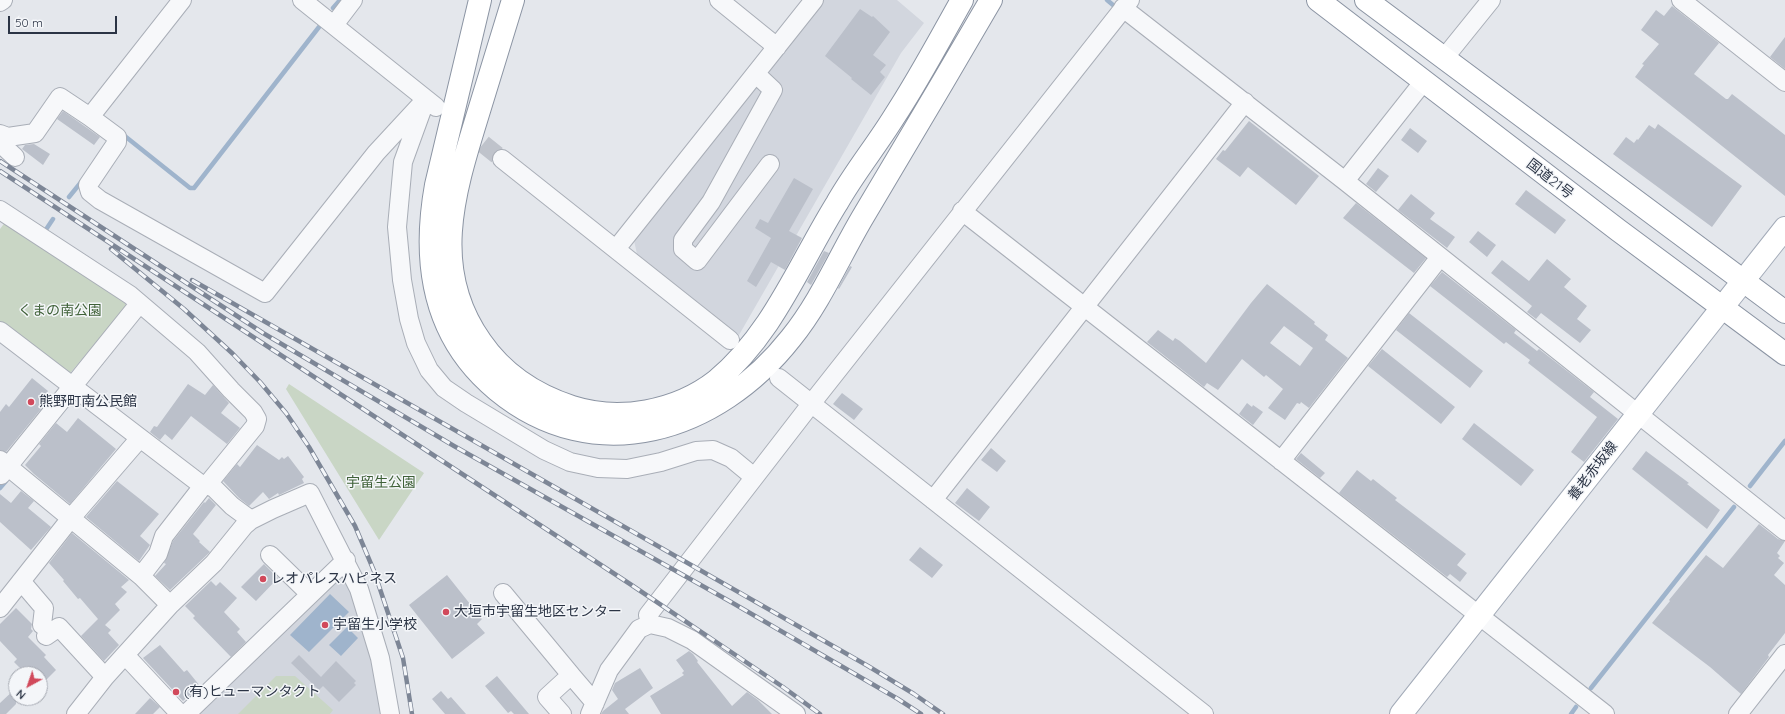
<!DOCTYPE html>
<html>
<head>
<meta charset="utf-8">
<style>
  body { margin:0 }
  #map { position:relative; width:1785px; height:714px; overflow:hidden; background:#e4e7ec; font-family:Quicksand,sans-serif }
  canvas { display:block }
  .north { position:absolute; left:8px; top:666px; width:40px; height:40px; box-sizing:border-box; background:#f4f6f9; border:1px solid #a4a8b1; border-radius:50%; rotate:220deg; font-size:11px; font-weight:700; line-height:16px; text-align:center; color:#2b3445 }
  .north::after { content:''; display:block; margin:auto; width:14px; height:18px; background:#d1495b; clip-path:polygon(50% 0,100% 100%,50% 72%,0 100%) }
  .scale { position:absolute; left:8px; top:16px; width:109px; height:18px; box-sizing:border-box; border:2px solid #2b3445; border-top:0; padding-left:5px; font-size:12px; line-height:14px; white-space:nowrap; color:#2b3445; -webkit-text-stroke:3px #f4f6f9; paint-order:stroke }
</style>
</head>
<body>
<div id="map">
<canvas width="1785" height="714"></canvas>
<div class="north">N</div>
<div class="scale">50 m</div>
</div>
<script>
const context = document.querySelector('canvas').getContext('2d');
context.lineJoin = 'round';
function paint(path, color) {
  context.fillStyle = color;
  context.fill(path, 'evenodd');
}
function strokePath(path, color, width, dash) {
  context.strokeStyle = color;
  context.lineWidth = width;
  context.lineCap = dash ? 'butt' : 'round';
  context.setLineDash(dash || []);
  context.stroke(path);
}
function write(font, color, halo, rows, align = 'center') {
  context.font = font + ' Quicksand,"Noto Sans JP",sans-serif';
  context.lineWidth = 3;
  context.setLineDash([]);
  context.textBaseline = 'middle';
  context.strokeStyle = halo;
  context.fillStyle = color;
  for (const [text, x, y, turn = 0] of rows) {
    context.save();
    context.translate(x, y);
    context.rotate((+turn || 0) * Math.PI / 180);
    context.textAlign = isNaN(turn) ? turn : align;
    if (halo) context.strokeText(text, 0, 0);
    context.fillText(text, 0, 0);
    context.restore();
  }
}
paint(new Path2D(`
  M 822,0 L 897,0 L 924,23 L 901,53 L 739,335 L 637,254 L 633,236 Z
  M 332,579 L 349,582 L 375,667 L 383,714 L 197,714 Z`), '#d2d6de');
paint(new Path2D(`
  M 6,221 L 125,298 L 126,307 L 71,372 L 66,374 L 0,323 L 0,229 Z
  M 289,384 L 424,473 L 379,540 L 286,389 Z
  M 276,676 L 295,676 L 333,710 L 330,714 L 238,714 Z`), '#c9d6c5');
paint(new Path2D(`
  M 330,594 L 349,612 L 309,652 L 290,635 Z
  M 347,627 L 358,638 L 341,656 L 329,645 Z`), '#9fb4cc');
strokePath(new Path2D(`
  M 1107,0 L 1113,5
  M 333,8 L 340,0
  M 121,133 L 190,188 L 194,188 L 319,27
  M 69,197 L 82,181
  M 45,231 L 53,219
  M 1750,486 L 1785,441
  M 0,488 L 6,481
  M 1591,688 L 1734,507
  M 1571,714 L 1576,707`), '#9fb4cc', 4.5);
paint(new Path2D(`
  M 1672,6 L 1719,43 L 1694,74 L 1726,99 L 1728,99 L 1732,94 L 1785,135 L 1785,196 L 1635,77 L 1644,65 L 1642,64 L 1659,44 L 1641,30 L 1656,10 L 1664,16 Z
  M 860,9 L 872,17 L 873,16 L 890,32 L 873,55 L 886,65 L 880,72 L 885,77 L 871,95 L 851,79 L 852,78 L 825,56 Z
  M 1785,37 L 1785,69 L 1770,57 Z
  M 63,111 L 100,137 L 94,145 L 57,119 Z
  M 1249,121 L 1319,176 L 1296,205 L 1248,167 L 1240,177 L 1216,159 L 1223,150 L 1225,151 Z
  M 1658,124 L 1742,186 L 1712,227 L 1613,154 L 1626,137 L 1634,143 L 1637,139 L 1638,140 L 1649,125 L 1655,129 Z
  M 1410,128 L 1427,141 L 1418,153 L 1401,140 Z
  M 34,144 L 50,154 L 43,165 L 22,149 L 25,145 Z
  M 1378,168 L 1389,176 L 1376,192 L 1366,184 Z
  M 794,178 L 813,189 L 789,231 L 802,238 L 785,270 L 771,262 L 756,287 L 747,281 L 771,238 L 755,228 L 760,219 L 768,223 Z
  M 1526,190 L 1566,220 L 1555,234 L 1515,204 Z
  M 1411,194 L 1435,213 L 1430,219 L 1455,237 L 1447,248 L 1398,210 Z
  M 1356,203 L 1426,258 L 1414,273 L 1343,218 Z
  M 1478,231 L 1496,245 L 1487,257 L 1469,242 Z
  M 824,251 L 829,253 L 811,285 L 807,282 Z
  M 1547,259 L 1571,279 L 1564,287 L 1587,306 L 1577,319 L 1591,330 L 1580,343 L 1541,313 L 1536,319 L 1527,312 L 1532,306 L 1491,273 L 1502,260 L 1529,281 Z
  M 850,266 L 852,267 L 839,289 L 838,288 Z
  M 1442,272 L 1516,330 L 1514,333 L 1537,351 L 1539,349 L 1594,392 L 1590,397 L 1618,419 L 1584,462 L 1571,452 L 1597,417 L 1528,363 L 1530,360 L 1506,342 L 1504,344 L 1430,286 Z
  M 1267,284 L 1315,322 L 1314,324 L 1328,335 L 1325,340 L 1348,358 L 1309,408 L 1301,402 L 1300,404 L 1297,403 L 1285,420 L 1268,408 L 1283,389 L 1266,375 L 1264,377 L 1242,359 L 1218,390 L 1207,383 L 1204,387 L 1147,342 L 1158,330 L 1173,341 L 1175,338 L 1180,341 L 1206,363 L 1251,303 ZM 1284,326 L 1313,348 L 1300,366 L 1270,343 Z
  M 1409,313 L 1483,371 L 1470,388 L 1396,330 Z
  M 1382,349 L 1455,407 L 1441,424 L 1368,366 Z
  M 32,378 L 48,391 L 45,395 L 50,398 L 6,452 L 0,450 L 0,412 L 6,404 L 9,407 Z
  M 188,384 L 205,395 L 213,385 L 229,403 L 221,413 L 240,428 L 227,444 L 191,416 L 172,440 L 165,434 L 160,440 L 150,432 L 154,426 L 157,427 Z
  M 842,393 L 863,409 L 854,420 L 833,404 Z
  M 1247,403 L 1252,407 L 1253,405 L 1263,412 L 1253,425 L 1239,414 Z
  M 78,418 L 116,449 L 70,504 L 34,474 L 25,465 L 41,446 L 39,444 L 56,423 L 67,432 Z
  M 1474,423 L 1534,470 L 1521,486 L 1462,439 Z
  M 257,445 L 279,460 L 282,457 L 284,459 L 288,456 L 304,477 L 302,479 L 304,483 L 279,495 L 278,493 L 269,499 L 263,492 L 249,506 L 239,498 L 223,481 L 237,464 L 240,467 Z
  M 991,448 L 1006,461 L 997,472 L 981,460 Z
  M 1646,451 L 1689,483 L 1687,484 L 1720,510 L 1707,529 L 1632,469 Z
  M 1301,453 L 1325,473 L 1320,478 L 1296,459 Z
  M 1357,470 L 1371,481 L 1373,479 L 1397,498 L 1395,500 L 1466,554 L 1457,565 L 1467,573 L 1460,582 L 1450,574 L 1447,577 L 1339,493 Z
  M 117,481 L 159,514 L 140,536 L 150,545 L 139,561 L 86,517 Z
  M 967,488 L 990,507 L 979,521 L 955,503 Z
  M 21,491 L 34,501 L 28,508 L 51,527 L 31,550 L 0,522 L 0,494 L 11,503 Z
  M 209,498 L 216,505 L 193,534 L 200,541 L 199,542 L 210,552 L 170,590 L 155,576 L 166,564 L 164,563 L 173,541 L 204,502 L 205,503 Z
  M 1759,524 L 1778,539 L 1785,541 L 1777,553 L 1780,556 L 1778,558 L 1784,563 L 1774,575 L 1785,585 L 1785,633 L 1768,655 L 1769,657 L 1741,694 L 1710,667 L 1652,623 L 1670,601 L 1669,600 L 1706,555 L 1723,568 Z
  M 72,533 L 129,580 L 121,587 L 127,592 L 115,604 L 120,610 L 105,625 L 111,630 L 108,633 L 119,645 L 104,661 L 81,636 L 98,619 L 80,598 L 78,599 L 63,581 L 64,580 L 49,563 Z
  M 920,547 L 943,565 L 932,578 L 909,560 Z
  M 264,564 L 278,578 L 256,601 L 241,587 Z
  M 447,575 L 482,619 L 477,624 L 485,633 L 452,659 L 409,605 Z
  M 211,581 L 216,586 L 220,582 L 237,598 L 224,612 L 240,629 L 237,632 L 246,642 L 231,657 L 193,618 L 195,616 L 185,606 Z
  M 16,608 L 32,624 L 31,629 L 33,631 L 28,637 L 46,655 L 44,657 L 56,670 L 40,686 L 40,674 L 26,674 L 14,662 L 17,659 L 0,641 L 0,624 Z
  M 160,645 L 184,672 L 187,670 L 200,686 L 183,701 L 143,658 Z
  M 689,651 L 693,654 L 698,661 L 697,662 L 732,706 L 747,692 L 758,700 L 772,714 L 661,714 L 650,696 L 684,675 L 682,673 L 684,671 L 676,660 Z
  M 299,655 L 321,677 L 336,661 L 356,681 L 354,683 L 356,685 L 339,702 L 323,686 L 319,690 L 291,663 Z
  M 640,668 L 653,688 L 625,709 L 629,714 L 601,714 L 603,711 L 618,699 L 612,690 L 615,683 Z
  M 497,676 L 529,714 L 514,714 L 511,711 L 508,713 L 485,686 Z
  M 16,688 L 16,704 L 6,714 L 0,714 L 0,703 Z
  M 441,691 L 448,699 L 451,697 L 466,714 L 445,714 L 432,699 Z
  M 150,698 L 160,707 L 153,714 L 135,714 Z`), '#bbc0ca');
strokePath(new Path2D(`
  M 462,127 L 502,159`), '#bfc3cb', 18, [18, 9]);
const minor = new Path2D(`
  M 182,0 L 90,117 L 117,137 L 117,142 L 88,185 L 90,192 L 100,200 L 265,293 L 376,153 L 426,99
  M 302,0 L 436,107
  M 719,0 L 777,47
  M 1681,0 L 1785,82
  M 0,2 L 3,0
  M 1123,8 L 1345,181 L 1785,531
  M 334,25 L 353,0
  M 1445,57 L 1491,0
  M 756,74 L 773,90 L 711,202 L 683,240 L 683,249 L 697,261 L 770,164
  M 423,107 L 403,162 L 397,227 L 402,280 L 409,319 L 416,343 L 429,370 L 444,388 L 466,403 L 544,450 L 570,462 L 598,468 L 627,469 L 661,462 L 696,451 L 713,450 L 731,458 L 754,477
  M 0,134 L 8,137 L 35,133 L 60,97 L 90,117
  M 0,143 L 15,157
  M 502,159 L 730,340
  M 1345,181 L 1424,81
  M 0,210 L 130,295 L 197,352 L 231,390 L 253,412 L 257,419 L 255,426 L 207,485 L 203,486
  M 962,211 L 1605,714
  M 616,249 L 814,0
  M 0,331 L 203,486 L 164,536 L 158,554 L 141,576
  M 779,378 L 1204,714
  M 0,460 L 141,576 L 170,605
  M 1281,461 L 1440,257
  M 1,475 L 139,304
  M 207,485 L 214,488 L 232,506 L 251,520 L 273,509 L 310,493 L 359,589 L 380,658 L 390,714
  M 933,500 L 1245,102
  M 270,555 L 310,594
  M 21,581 L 44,608 L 42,625
  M 503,593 L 571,675
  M 0,608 L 71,518 L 140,438
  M 650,624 L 668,628 L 692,640 L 796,714
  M 46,636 L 59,627 L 105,677
  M 125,655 L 180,714
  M 76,714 L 105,677 L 170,605 L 214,563 L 244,526 L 251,520
  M 186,714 L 346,560
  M 562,714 L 547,697 L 571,675 L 595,703
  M 590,714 L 609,670 L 639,629 L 650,624 L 648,615 L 811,404 L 1130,0
  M 1738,714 L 1785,654`);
const major = new Path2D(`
  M 1401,714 L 1785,228`);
const highway = new Path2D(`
  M 480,0 L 436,185 C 422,263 433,337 497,390 C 595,471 718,431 791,338 C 821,301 840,255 864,215 C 907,143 949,72 991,0
  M 513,0 C 501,38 490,76 478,114 C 454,192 429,269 481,342 C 503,374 535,395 572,407 C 619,422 676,412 716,381 C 773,334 799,264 837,203 C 854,173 876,146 894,117 C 919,79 940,39 962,0
  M 1318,0 L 1618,230 L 1785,354
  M 1366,0 L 1785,312`);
strokePath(minor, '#a9aeb7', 20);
strokePath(major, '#a3abb8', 24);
strokePath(highway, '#8b94a3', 24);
strokePath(minor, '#f7f8fa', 18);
strokePath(major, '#fff', 22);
strokePath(highway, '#fff', 22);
const rail = new Path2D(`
  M 0,161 L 263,333 L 454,446 L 731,602 L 898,699 L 921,714
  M 0,171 L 630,584 L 783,687 L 820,714
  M 111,249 L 184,309 L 233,354 L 260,382 L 286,413 L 309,447 L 355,526 L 374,571 L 403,658 L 412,714
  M 192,280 L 868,666 L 914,694 L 943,714`);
strokePath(rail, '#7d8696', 4.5);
strokePath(rail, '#f4f6f9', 3, [9]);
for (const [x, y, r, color] of [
  [31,402,4,"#d1495b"],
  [263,579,4,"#d1495b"],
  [446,612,4,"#d1495b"],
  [325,625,4,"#d1495b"],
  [176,692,4,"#d1495b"]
]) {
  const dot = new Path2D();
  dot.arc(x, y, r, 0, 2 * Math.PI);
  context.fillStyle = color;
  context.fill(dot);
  strokePath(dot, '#f4f6f9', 1.5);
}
write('14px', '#2b3445', '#f4f6f9', [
  ["国道21号",1550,179,38],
  ["養老赤坂線",1593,471,-52]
]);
write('14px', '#3f6138', '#f4f6f9', [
  ["くまの南公園",60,311],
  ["宇留生公園",381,483]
]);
write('14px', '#2b3445', '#f4f6f9', [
  ["熊野町南公民館",39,402],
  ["レオパレスハピネス",271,579],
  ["大垣市宇留生地区センター",454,612],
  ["宇留生小学校",333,625],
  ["(有)ヒューマンタクト",184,692]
], 'left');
</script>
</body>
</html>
